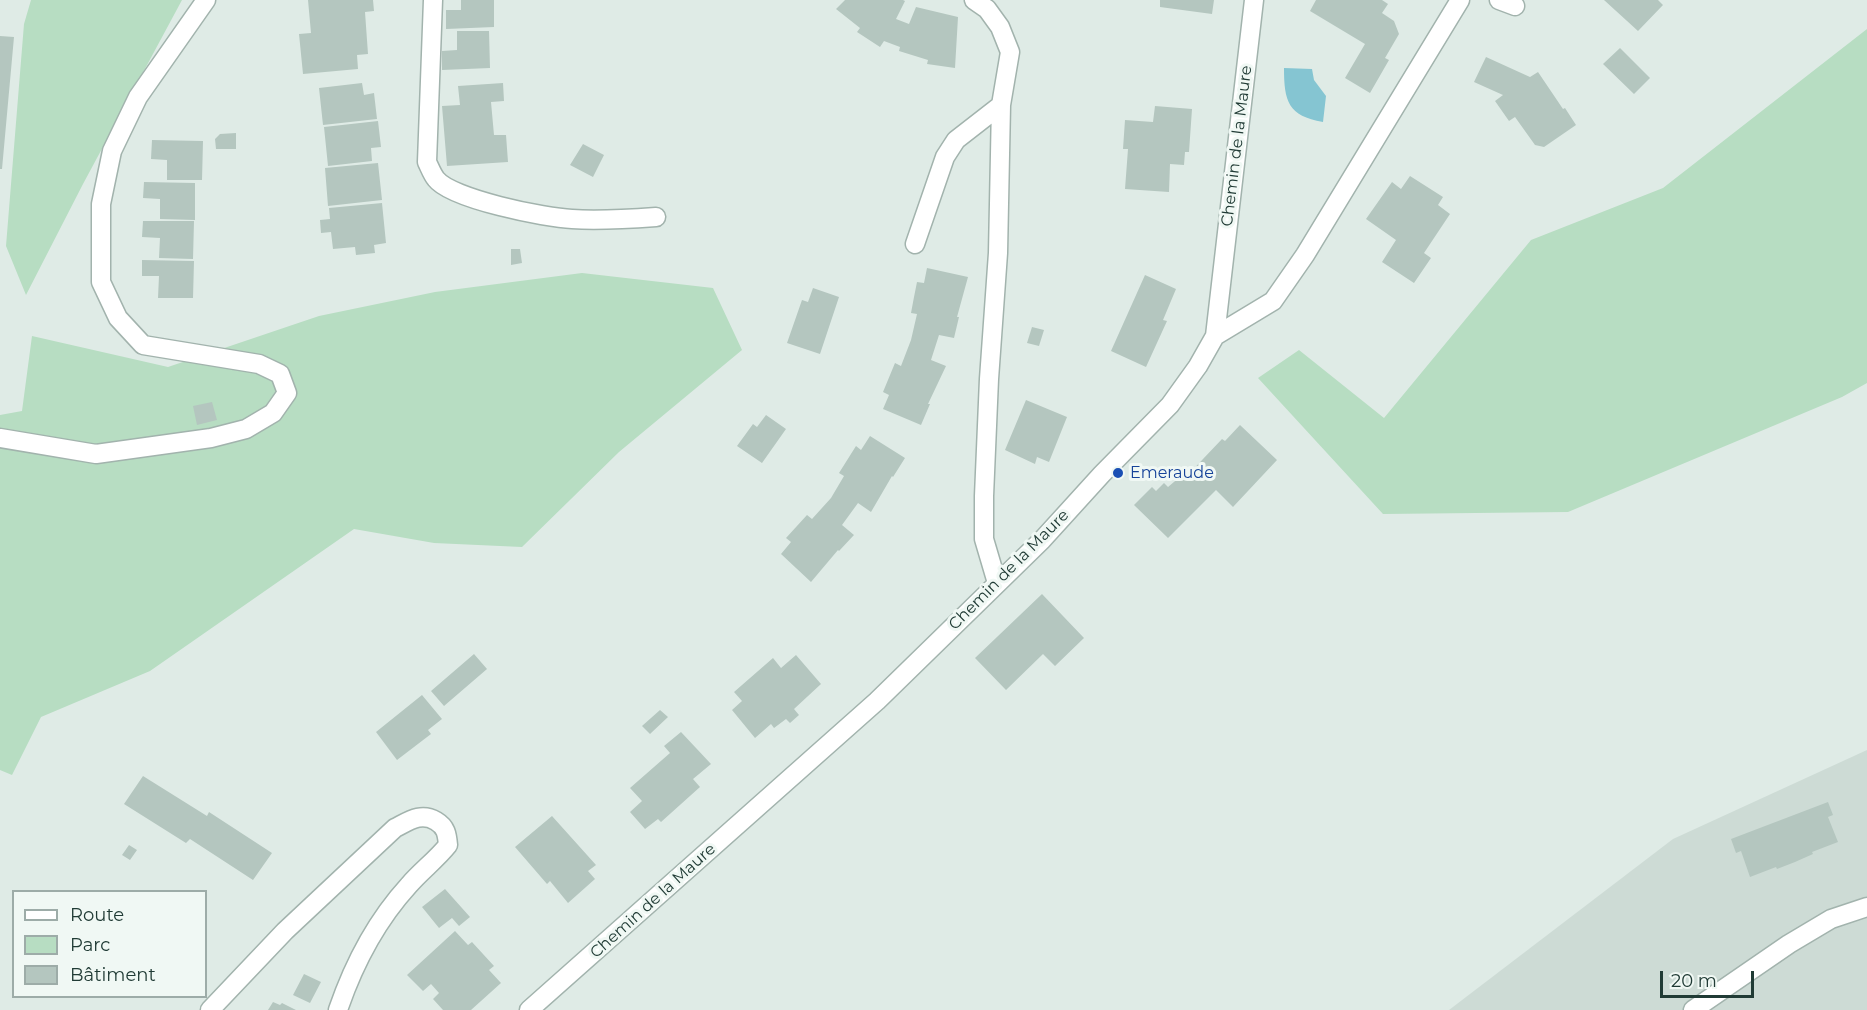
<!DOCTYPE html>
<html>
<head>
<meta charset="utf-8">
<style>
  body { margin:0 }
  #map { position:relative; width:1867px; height:1010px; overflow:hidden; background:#dfebe6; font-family:Montserrat,sans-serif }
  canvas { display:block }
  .legend { position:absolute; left:12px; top:890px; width:195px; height:108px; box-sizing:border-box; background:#f0f8f4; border:2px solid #9daca8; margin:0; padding:8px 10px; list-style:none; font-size:18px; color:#203b35 }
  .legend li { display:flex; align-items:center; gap:12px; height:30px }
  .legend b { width:30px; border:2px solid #9daca8 }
  .scale { position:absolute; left:1660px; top:971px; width:94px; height:27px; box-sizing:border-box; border:3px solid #203b35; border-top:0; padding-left:8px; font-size:18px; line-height:21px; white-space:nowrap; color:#203b35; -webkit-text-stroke:4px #f0f8f4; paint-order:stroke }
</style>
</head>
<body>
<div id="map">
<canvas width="1867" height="1010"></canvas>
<ul class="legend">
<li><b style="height:8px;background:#fff"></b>Route</li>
<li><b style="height:16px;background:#b7ddc2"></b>Parc</li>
<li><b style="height:16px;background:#b4c6bf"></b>Bâtiment</li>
</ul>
<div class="scale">20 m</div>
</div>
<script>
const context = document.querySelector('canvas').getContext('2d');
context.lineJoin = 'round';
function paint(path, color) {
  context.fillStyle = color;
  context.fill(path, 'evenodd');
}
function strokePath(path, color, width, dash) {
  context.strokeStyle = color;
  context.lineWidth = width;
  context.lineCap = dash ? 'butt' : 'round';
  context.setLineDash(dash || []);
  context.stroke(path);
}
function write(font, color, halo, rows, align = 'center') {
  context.font = font + ' Montserrat,sans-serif';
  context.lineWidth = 6;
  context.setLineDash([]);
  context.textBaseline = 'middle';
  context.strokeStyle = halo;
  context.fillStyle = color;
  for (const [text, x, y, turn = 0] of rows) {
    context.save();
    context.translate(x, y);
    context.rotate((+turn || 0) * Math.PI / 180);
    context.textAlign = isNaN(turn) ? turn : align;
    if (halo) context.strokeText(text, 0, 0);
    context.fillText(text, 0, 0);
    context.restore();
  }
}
paint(new Path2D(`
  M 1867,750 L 1867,1010 L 1449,1010 L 1673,839 Z`), '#cddbd5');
paint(new Path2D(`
  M 31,0 L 182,0 L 83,184 L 26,295 L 6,246 L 24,24 Z
  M 1867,29 L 1867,383 L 1842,397 L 1568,512 L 1383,514 L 1258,378 L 1299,350 L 1384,418 L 1531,240 L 1663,188 Z
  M 582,273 L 713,288 L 742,350 L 619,452 L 522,547 L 434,543 L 354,529 L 150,671 L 41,717 L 12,775 L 0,770 L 0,415 L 22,411 L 32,336 L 168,367 L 319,316 L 435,292 Z`), '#b7ddc2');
paint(new Path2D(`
  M 1284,68 L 1312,69 L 1314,80 L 1326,96 L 1323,122 C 1288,116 1284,101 1284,68 Z`), '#85c5d2');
paint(new Path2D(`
  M 308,0 L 373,0 L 374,11 L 365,12 L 368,54 L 357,55 L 358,69 L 303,74 L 299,34 L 311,33 Z
  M 461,0 L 494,0 L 494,27 L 446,29 L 446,10 L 461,10 Z
  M 845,0 L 903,0 L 905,1 L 896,19 L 909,24 L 916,7 L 958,17 L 955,68 L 927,64 L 928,60 L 899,51 L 900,47 L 884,41 L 880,47 L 857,32 L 860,28 L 836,9 Z
  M 1160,0 L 1214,0 L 1212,14 L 1160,7 Z
  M 1316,0 L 1382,0 L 1388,4 L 1382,13 L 1394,21 L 1399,34 L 1385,58 L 1389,60 L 1370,93 L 1345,78 L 1365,44 L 1310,11 Z
  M 1604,0 L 1658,0 L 1663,5 L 1638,31 Z
  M 457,31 L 489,31 L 490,68 L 442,70 L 442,51 L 457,50 Z
  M 0,36 L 14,37 L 2,169 L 0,169 Z
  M 1620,48 L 1650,78 L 1634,94 L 1603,64 Z
  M 1486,57 L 1530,77 L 1538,72 L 1563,109 L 1565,108 L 1576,125 L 1544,147 L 1535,145 L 1515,117 L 1509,121 L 1495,101 L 1503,95 L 1474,82 Z
  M 362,83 L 364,95 L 374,93 L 377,119 L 323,125 L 319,88 Z
  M 503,83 L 504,101 L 491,102 L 494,135 L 506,135 L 508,162 L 447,166 L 442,106 L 460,105 L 458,86 Z
  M 1155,106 L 1192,109 L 1189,152 L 1185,152 L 1184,165 L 1170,164 L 1169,192 L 1125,189 L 1128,149 L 1123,149 L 1125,120 L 1153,122 Z
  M 378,121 L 381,147 L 371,148 L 372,161 L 328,166 L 324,127 Z
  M 236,133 L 236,149 L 216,149 L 215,139 L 220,134 Z
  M 152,140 L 203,141 L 202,180 L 167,180 L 167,160 L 151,159 Z
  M 583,144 L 604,155 L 593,177 L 570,165 Z
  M 378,163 L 382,200 L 328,206 L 325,168 Z
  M 1410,176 L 1443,197 L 1438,205 L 1450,214 L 1424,253 L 1431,258 L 1414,283 L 1382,262 L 1396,240 L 1366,219 L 1392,182 L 1401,189 Z
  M 144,182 L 195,183 L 195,220 L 160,219 L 160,199 L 143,198 Z
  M 382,203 L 386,243 L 374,245 L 375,253 L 356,255 L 355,247 L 333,249 L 331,232 L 321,233 L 320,220 L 330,219 L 329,208 Z
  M 143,221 L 194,221 L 193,259 L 159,258 L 160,238 L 142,237 Z
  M 511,249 L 520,249 L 522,263 L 511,265 Z
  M 142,260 L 194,261 L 193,298 L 158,298 L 159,276 L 142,276 Z
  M 927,268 L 968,277 L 957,317 L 959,317 L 954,338 L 939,335 L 931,360 L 946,366 L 928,404 L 930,404 L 921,425 L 883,409 L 889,395 L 883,392 L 895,363 L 901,366 L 911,340 L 917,314 L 911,313 L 914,297 L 917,282 L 924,283 Z
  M 1145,275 L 1176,289 L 1163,320 L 1167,321 L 1146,367 L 1111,351 Z
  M 813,288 L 839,297 L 820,354 L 787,343 L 802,300 L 808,302 Z
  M 1032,327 L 1044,330 L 1039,346 L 1027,343 Z
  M 1026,400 L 1067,417 L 1049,462 L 1037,457 L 1035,464 L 1005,450 Z
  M 212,402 L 217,420 L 197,425 L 193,406 Z
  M 766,415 L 786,429 L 762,463 L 737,446 L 753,424 L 757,427 Z
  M 1240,425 L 1277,460 L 1233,507 L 1216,490 L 1168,538 L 1134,505 L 1152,487 L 1156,491 L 1164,483 L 1168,487 L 1181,476 L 1184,479 L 1222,439 L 1225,441 Z
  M 870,436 L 905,458 L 893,477 L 892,476 L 871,512 L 858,503 L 842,525 L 854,535 L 839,551 L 838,550 L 811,582 L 781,554 L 791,542 L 786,538 L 807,515 L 812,519 L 831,498 L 844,476 L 839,473 L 856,446 L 861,450 Z
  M 1042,594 L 1084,638 L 1055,666 L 1043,654 L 1006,690 L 975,658 Z
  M 474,654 L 487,669 L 444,706 L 431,691 Z
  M 796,655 L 821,684 L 794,709 L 799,715 L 790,723 L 786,719 L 774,728 L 771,724 L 755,738 L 732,710 L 742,701 L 734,692 L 773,658 L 781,668 Z
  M 422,695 L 442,719 L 428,730 L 431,734 L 397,760 L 376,732 Z
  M 660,710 L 668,717 L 650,734 L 642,726 Z
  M 681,732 L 711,764 L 693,779 L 700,787 L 661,822 L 658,819 L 645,829 L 630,812 L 642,801 L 630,788 L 670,753 L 664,746 Z
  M 143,776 L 207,816 L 209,812 L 272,853 L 253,880 L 190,839 L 186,843 L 124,804 Z
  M 1828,802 L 1833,815 L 1828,817 L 1838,842 L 1812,852 L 1813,854 L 1795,862 L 1777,869 L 1776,867 L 1750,877 L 1741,851 L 1736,853 L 1731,839 Z
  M 552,816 L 596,865 L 588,871 L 595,879 L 568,903 L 550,881 L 547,884 L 515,847 Z
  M 129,845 L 137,850 L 130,860 L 122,855 Z
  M 445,889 L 470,917 L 459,926 L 452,918 L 439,928 L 422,907 Z
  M 455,931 L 468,945 L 472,942 L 494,966 L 489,970 L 501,983 L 471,1010 L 443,1010 L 433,999 L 439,993 L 431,984 L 423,991 L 407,975 Z
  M 304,974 L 321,982 L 310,1003 L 293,995 Z
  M 273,1002 L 280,1005 L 282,1003 L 296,1010 L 268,1010 Z`), '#b4c6bf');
const minor = new Path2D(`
  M 433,0 L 427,162 C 430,168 432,174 436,179 C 451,199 546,218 572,219 C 600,221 628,219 656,217
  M 974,0 L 987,9 L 1000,27 L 1010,52 L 1001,105 L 998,253 L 989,379 L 984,496 L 984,539 L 997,583
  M 1499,0 L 1515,6
  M 915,244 L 945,157 L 956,140 L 1001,105
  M 1215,336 L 1273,301 L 1305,255 L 1460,0
  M 0,438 L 96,454 L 211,438 L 246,429 L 273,413 L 287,393 L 280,374 L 259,364 L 143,345 L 118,318 L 101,282 L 101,204 L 112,151 L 138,97 L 206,0
  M 210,1010 L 285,931 L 395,828 C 409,821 421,812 436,821 C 446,827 447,834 448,845 C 436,860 421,871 409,885 C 377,920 353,966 338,1010
  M 529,1010 L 877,701 L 1042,540 L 1102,474 L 1170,405 L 1198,366 L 1215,336 L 1254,0
  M 1693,1010 L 1789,944 L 1831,919 L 1867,907`);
strokePath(minor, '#a2b3ad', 21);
strokePath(minor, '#fff', 18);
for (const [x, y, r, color] of [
  [1118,473,6,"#1a4fb4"]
]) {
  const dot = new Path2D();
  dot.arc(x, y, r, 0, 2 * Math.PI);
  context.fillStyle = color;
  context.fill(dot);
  strokePath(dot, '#f0f8f4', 2);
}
write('16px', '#203b35', '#f0f8f4', [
  ["Chemin de la Maure",1237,146,-83],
  ["Chemin de la Maure",1009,570,-45],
  ["Chemin de la Maure",653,901,-42]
]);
write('16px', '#164399', '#f0f8f4', [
  ["Emeraude",1130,473]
], 'left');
</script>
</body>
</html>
